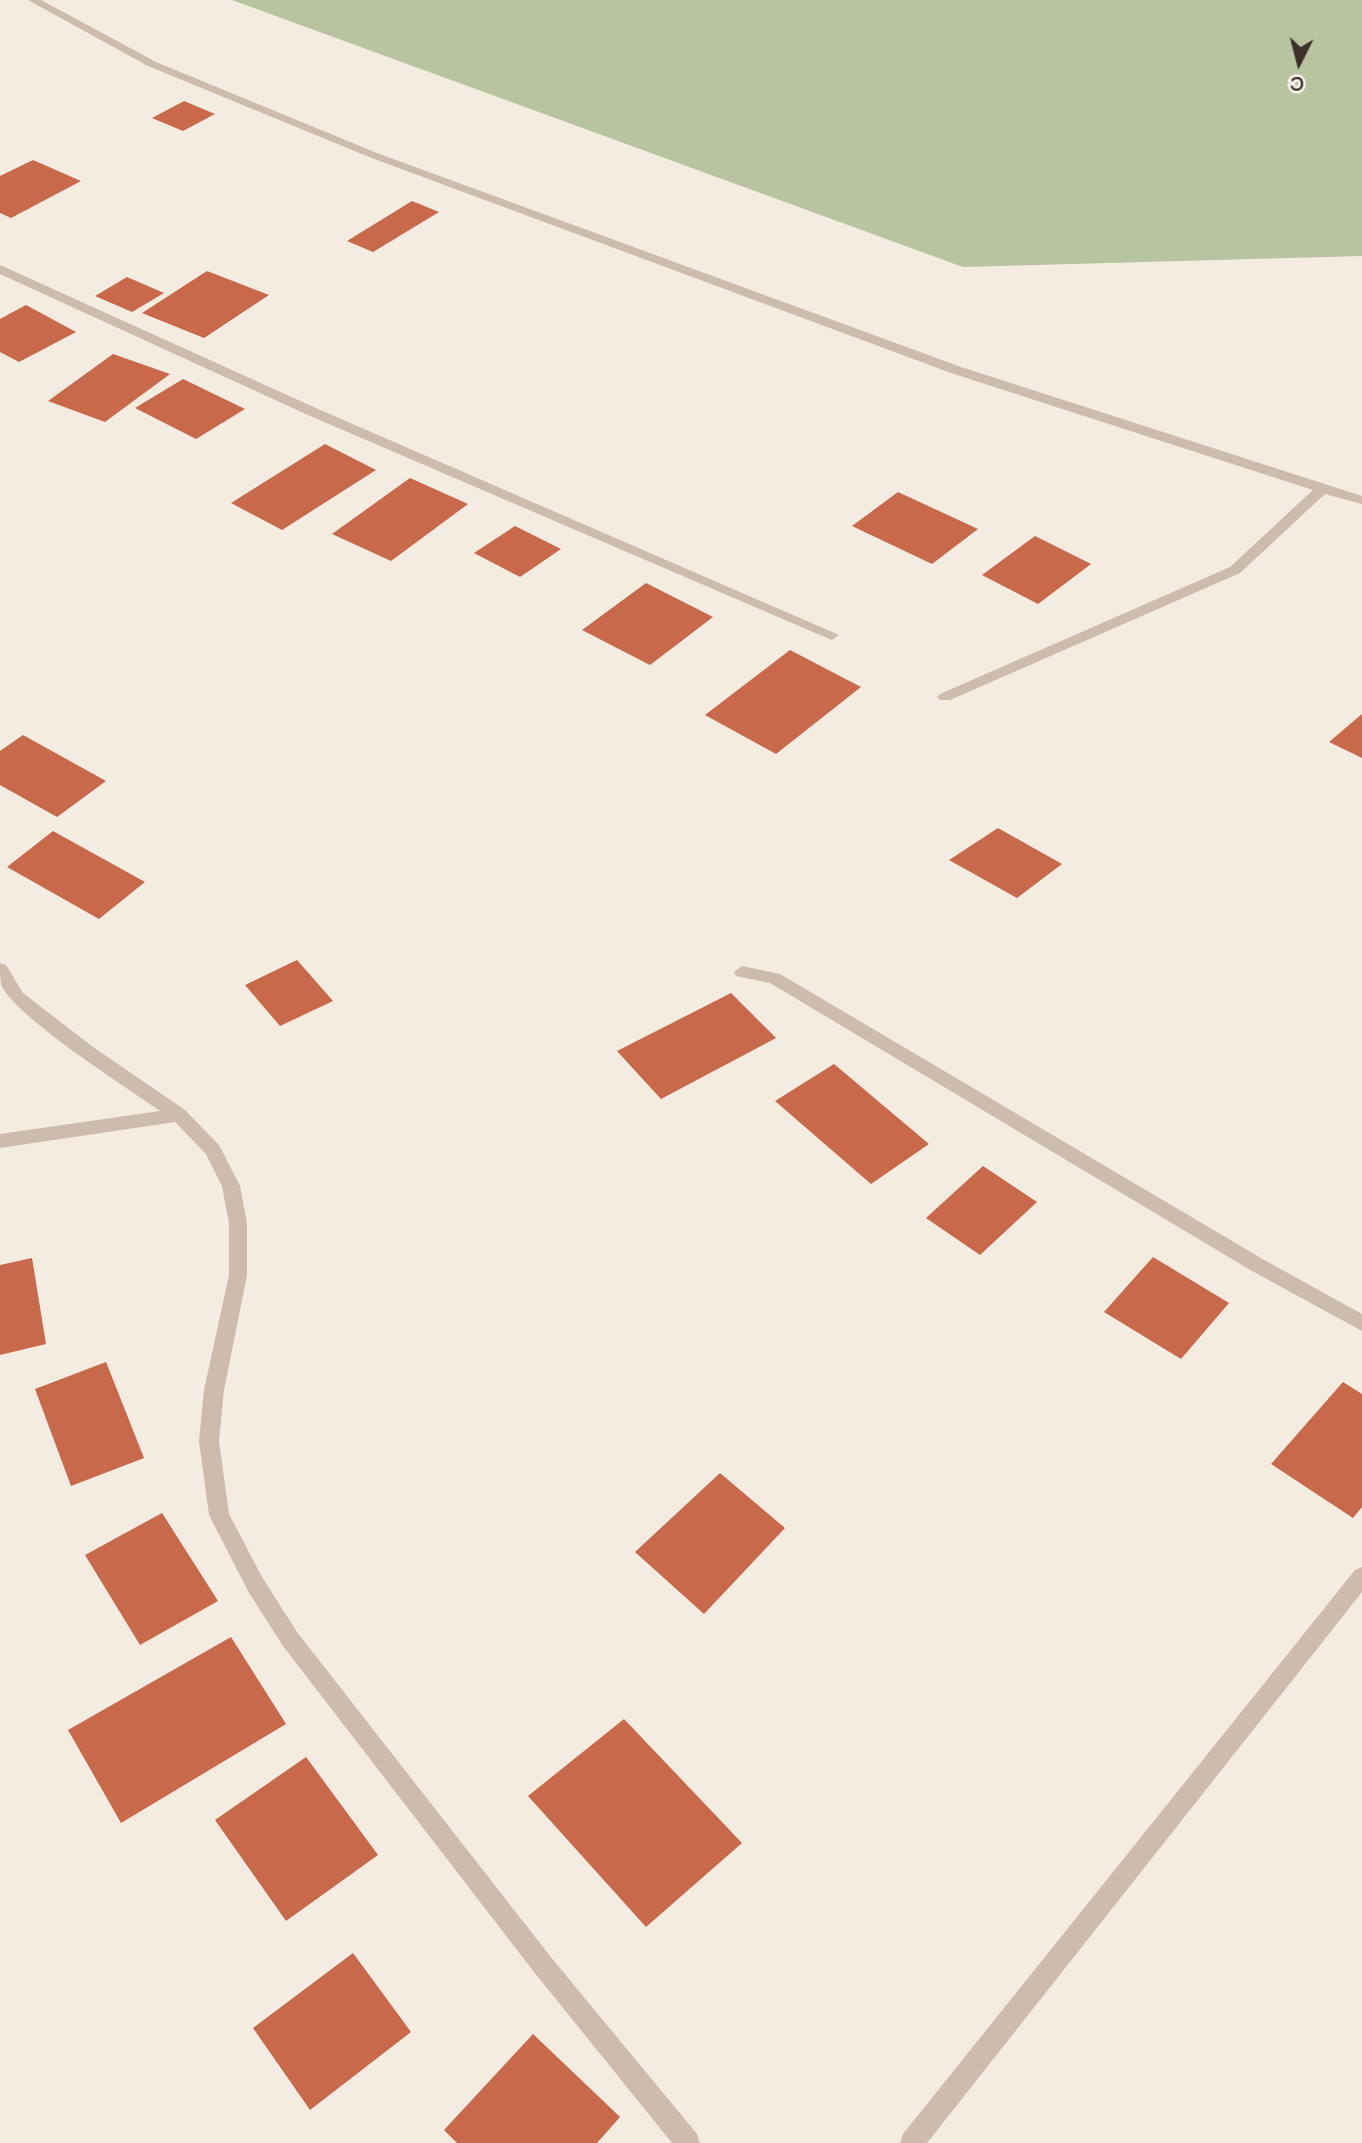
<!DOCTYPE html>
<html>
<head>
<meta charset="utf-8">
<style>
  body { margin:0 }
  #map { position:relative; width:1362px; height:2143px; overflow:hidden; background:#f4ebe1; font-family:Manrope,sans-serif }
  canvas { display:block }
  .north { position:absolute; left:1264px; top:28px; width:70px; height:70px; -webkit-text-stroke:5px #fbf5ee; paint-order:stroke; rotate:186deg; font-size:19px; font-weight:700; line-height:28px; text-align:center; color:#3b302b }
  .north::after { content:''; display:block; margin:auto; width:24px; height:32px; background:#3b302b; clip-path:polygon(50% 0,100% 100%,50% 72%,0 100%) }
</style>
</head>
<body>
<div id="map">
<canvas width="1362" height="2143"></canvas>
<div class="north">С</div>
</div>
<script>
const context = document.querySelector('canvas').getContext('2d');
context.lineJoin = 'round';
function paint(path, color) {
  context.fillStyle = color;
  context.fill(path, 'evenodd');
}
paint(new Path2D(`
  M 232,0 L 1362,0 L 1362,256 L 963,267 Z`), '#b8c4a0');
paint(new Path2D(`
  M 184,101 L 215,114 L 183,131 L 152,118 Z
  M 33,160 L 81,181 L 11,218 L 0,213 L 0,176 Z
  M 412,201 L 439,212 L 373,252 L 347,241 Z
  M 207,271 L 269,295 L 204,338 L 142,313 Z
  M 127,277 L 164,293 L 132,312 L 95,296 Z
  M 26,305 L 76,332 L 19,362 L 0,352 L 0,319 Z
  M 113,354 L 170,374 L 105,422 L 48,401 Z
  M 183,379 L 245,409 L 196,439 L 135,408 Z
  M 325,444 L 376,470 L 282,530 L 231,503 Z
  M 410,478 L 468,504 L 391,561 L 332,534 Z
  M 898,492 L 978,529 L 932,564 L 852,526 Z
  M 515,526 L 561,549 L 520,577 L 474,553 Z
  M 1035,536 L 1091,564 L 1038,604 L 982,575 Z
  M 646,583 L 713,617 L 650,665 L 582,630 Z
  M 790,650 L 861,687 L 776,754 L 705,715 Z
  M 1362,714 L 1362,758 L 1329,742 Z
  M 23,735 L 106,781 L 57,817 L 0,785 L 0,751 Z
  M 998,828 L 1062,864 L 1017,898 L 949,860 Z
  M 53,831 L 145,882 L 99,919 L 7,867 Z
  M 297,960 L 333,1001 L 280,1026 L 245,985 Z
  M 731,993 L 776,1038 L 661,1099 L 617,1051 Z
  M 834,1064 L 929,1144 L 871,1184 L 775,1101 Z
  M 983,1166 L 1037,1202 L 980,1255 L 926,1218 Z
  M 1153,1257 L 1229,1303 L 1181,1359 L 1104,1312 Z
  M 32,1258 L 46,1344 L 0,1355 L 0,1265 Z
  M 106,1362 L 144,1458 L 71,1486 L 35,1389 Z
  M 1343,1382 L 1362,1394 L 1362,1507 L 1353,1518 L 1271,1464 Z
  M 720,1473 L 785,1528 L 704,1614 L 635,1552 Z
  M 162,1513 L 218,1601 L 140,1645 L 85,1555 Z
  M 231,1637 L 286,1724 L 121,1823 L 68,1730 Z
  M 624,1719 L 742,1843 L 646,1927 L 528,1796 Z
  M 306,1757 L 378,1855 L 286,1921 L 215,1820 Z
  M 353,1953 L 411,2032 L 310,2110 L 253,2028 Z
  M 533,2034 L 620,2117 L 597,2143 L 457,2143 L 444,2130 Z`), '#c8694b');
paint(new Path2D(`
  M 28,0 L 41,0 L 156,62 L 377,153 L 961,367 L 1362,496 L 1362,504 L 1325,494 L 1240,573 L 950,700 L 940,700 L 937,697 L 940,694 L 1230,567 L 1313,490 L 951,373 L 369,157 L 148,66 Z
  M 0,265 L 318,409 L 839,635 L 832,640 L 827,638 L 308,415 L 0,274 Z
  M 0,963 L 6,965 L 23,993 L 93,1047 L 185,1110 L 219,1145 L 240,1186 L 247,1223 L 247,1275 L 224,1390 L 219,1441 L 229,1514 L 262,1577 L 297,1632 L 550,1956 L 697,2134 L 700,2143 L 672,2143 L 534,1972 L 283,1646 L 248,1591 L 209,1515 L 199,1441 L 204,1390 L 229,1275 L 229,1223 L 222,1186 L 206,1154 L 175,1122 L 0,1148 L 0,1134 L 160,1111 C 129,1089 12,1015 1,984 C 0,978 0,969 0,963 Z
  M 742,966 L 780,974 L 1266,1261 L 1362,1314 L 1362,1331 L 1252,1271 L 770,983 L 736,976 L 734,972 Z
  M 1362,1567 L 1362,1592 L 927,2143 L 900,2143 L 903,2134 L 1355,1570 Z`), '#cdbbac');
</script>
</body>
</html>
